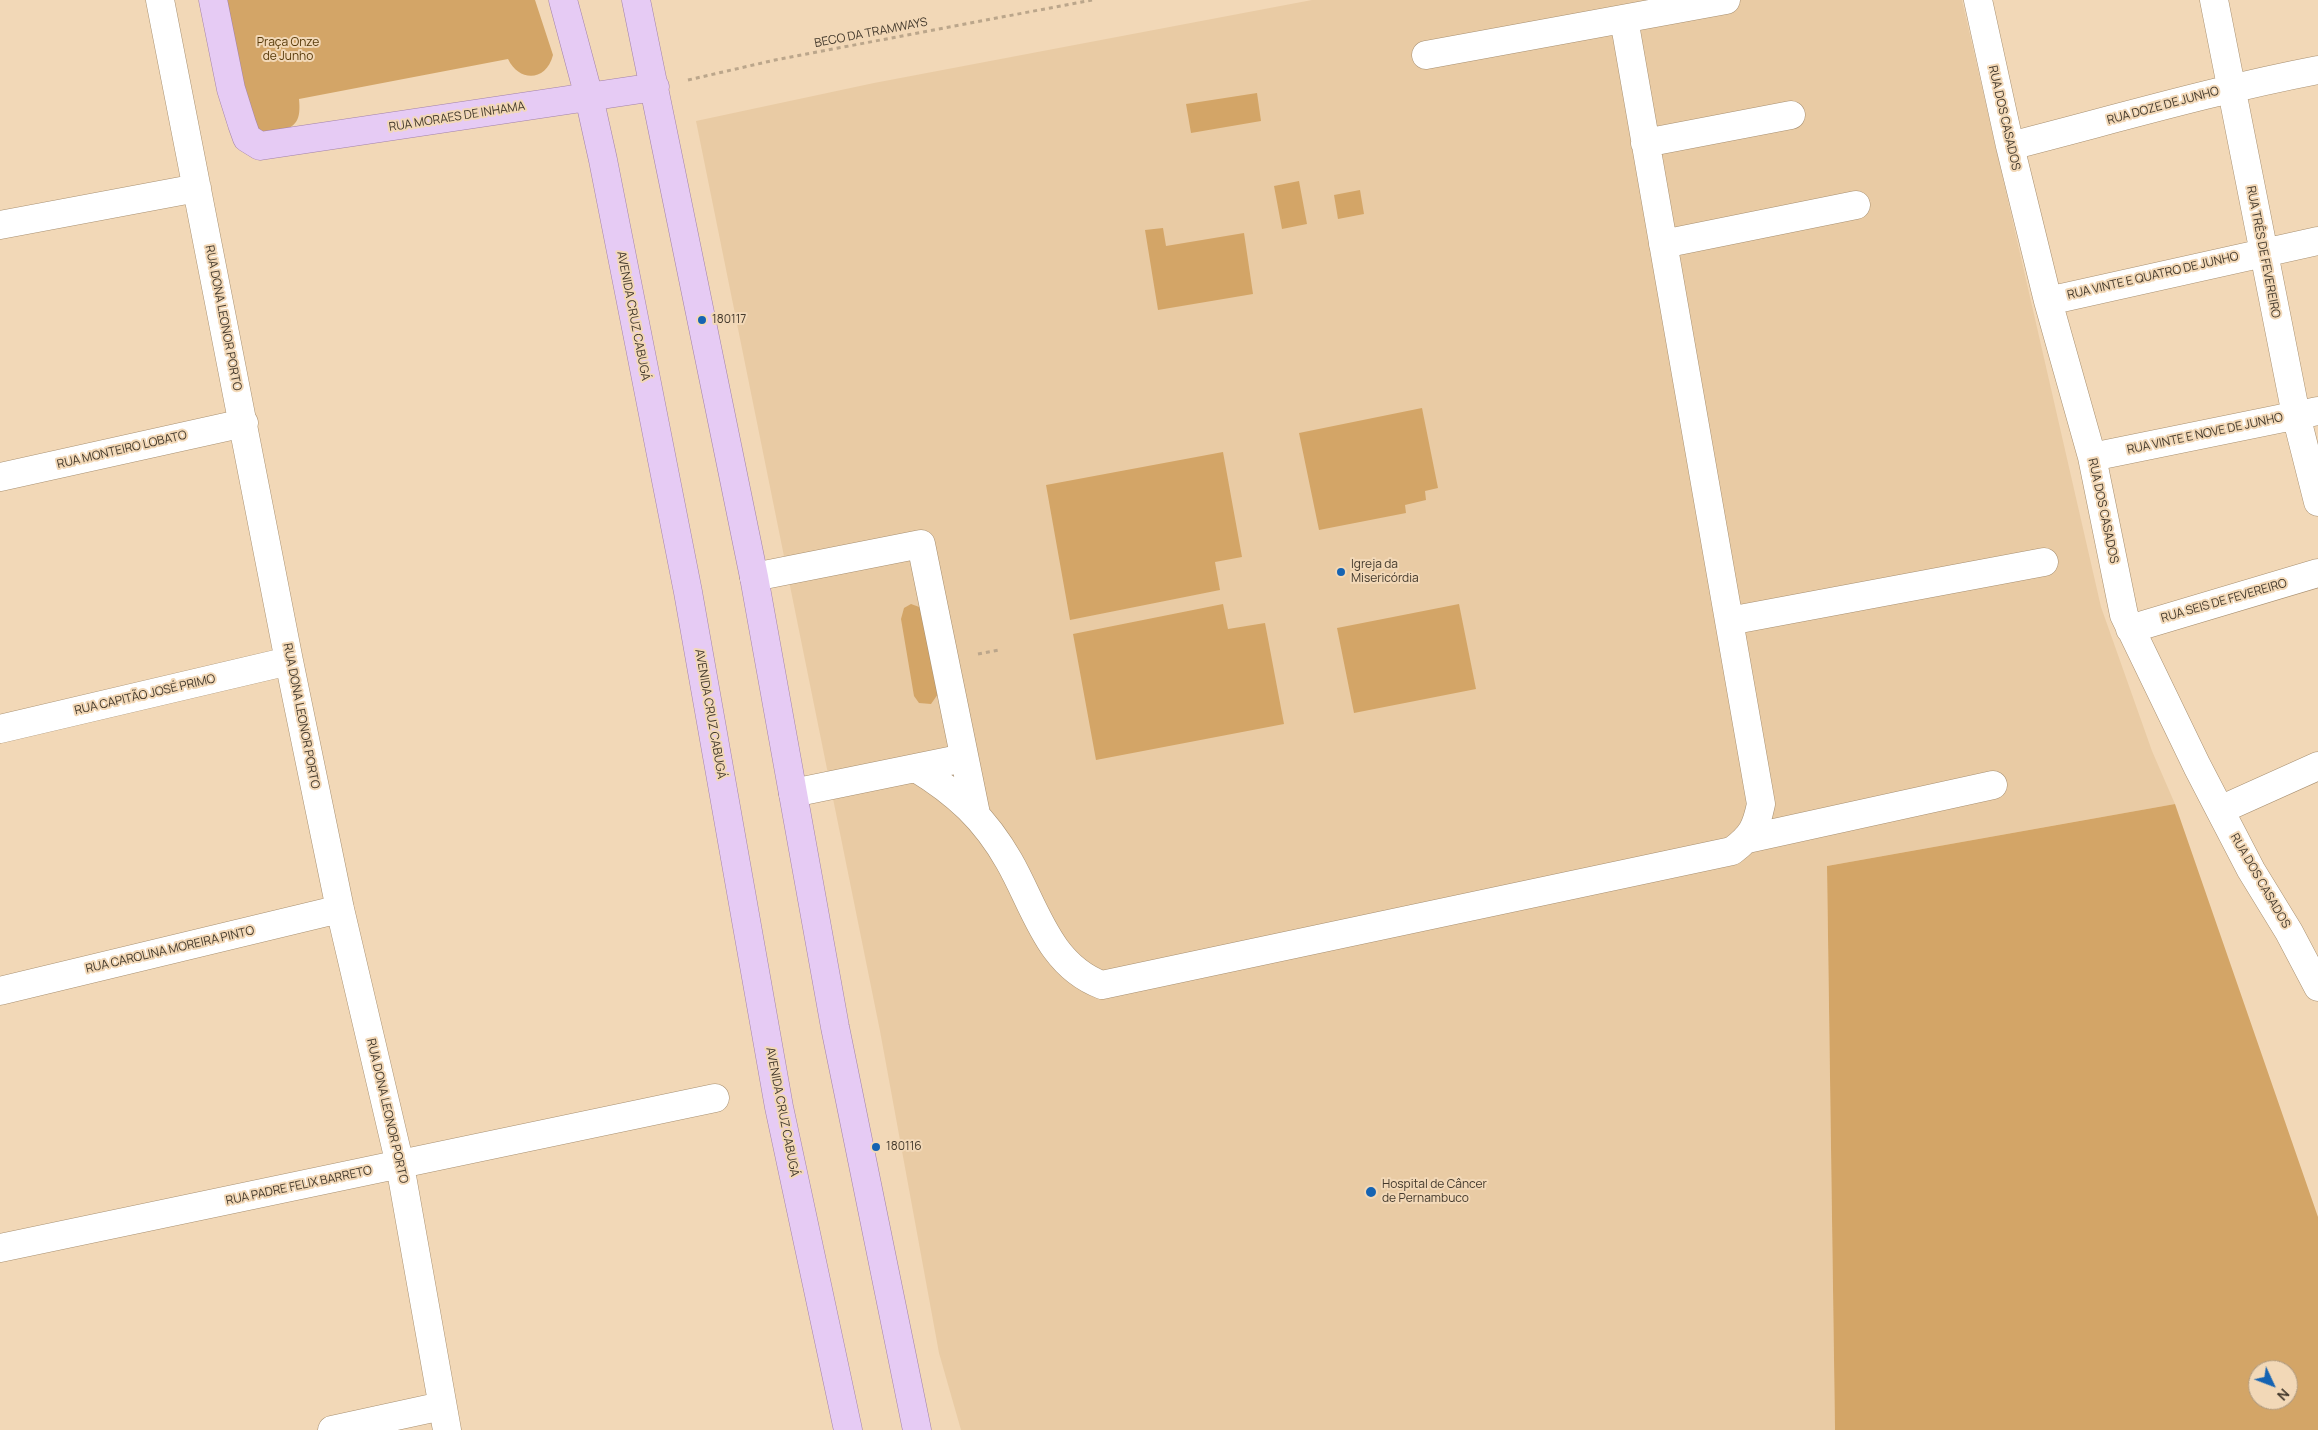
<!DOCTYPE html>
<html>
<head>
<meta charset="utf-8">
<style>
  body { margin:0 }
  #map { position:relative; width:2318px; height:1430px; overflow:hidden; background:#f2d8b7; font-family:Manrope,sans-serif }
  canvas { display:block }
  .north { position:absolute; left:2248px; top:1360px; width:50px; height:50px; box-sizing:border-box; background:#f2d8b7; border:1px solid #ac987f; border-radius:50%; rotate:133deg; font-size:14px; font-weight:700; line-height:20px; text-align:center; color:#43392c }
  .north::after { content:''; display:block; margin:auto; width:18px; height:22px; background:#1563b2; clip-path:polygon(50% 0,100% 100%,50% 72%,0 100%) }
</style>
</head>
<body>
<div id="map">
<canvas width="2318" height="1430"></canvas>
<div class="north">N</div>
</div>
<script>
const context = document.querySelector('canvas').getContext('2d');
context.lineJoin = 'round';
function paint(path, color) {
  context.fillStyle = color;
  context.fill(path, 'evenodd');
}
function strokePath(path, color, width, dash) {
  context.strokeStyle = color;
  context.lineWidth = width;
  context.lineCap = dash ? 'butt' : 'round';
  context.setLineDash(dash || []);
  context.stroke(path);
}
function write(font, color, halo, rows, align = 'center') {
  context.font = font + ' Manrope,sans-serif';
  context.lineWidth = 4;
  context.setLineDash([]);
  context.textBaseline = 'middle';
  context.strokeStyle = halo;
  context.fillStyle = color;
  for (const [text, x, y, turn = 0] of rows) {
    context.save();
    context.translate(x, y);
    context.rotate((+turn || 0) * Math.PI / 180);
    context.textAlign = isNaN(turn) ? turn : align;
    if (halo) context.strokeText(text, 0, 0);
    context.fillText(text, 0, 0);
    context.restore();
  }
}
paint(new Path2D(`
  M 1312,0 L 1962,0 L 2101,607 L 2152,751 L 2175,804 L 1827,866 L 1835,1430 L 961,1430 L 939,1353 L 880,1031 L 696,121 L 874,83 Z`), '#e9cba4');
paint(new Path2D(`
  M 226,0 L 535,0 L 553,55 C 546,82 519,82 508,59 L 299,99 C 301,119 297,129 276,131 C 273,132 267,133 264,132 C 256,130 253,120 249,114 Z
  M 1257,93 L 1261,121 L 1191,133 L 1186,104 Z
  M 1299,181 L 1307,224 L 1282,229 L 1274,186 Z
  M 1360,190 L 1364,214 L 1338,219 L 1334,195 Z
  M 1163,228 L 1166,246 L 1244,233 L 1253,294 L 1158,310 L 1145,230 Z
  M 1422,408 L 1438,488 L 1425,491 L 1426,500 L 1405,505 L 1406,513 L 1319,530 L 1299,433 Z
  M 1223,452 L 1242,557 L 1215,562 L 1220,590 L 1070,620 L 1046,485 Z
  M 911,604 L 922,608 L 938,694 L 931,704 L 919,703 L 914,696 L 901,619 L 904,608 Z
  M 1223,604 L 1228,629 L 1265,623 L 1284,724 L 1096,760 L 1073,634 Z
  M 1459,604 L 1476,689 L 1354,713 L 1337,628 Z
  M 2175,804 L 2318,1217 L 2318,1430 L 1835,1430 L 1827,866 ZM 2258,1370 L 2288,1370 L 2288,1400 L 2258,1400 Z`), '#d3a567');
const minor = new Path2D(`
  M 160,0 L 289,661 L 340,909 L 400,1165 L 447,1430
  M 1978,0 L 2010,146 L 2048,301 L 2092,457 L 2124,615 L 2197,766 L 2251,870 L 2289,932 L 2318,987
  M 2214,0 L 2296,415 L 2318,502
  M 1426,55 L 1726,0
  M 1645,143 L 1791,115
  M 2010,146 C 2112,120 2214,90 2318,70
  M 0,225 L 197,188
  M 1663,244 L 1856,205
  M 2048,301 L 2318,241
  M 2092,457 L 2318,411
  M 0,477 L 244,423
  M 754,577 L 921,544 L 976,814
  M 1729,621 L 2044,562
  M 2130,629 L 2318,573
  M 0,729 L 289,661
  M 916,768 C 957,793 985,819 1009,861 C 1035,906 1048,965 1102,985 L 1732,851 C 1752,836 1756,828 1761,804 L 1624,19
  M 793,793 L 964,758
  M 2220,810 L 2318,766
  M 1747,839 L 1993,785
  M 0,991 L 340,909
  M 0,1248 L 715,1098
  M 332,1430 L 442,1406`);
const major = new Path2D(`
  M 213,0 L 231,89 L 242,124 L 247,138 L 260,146 L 655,87
  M 563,0 L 589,97 L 603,160 L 688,592 L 779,1107 L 848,1430
  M 636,0 L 754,577 L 835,1027 L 917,1430`);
strokePath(minor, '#a89071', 29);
strokePath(major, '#a282a9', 29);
strokePath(new Path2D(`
  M 688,80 L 775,60 L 1092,0
  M 978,654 L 999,650`), '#bba68b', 3, [4, 4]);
strokePath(minor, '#fff', 28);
strokePath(major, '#e6cbf4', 28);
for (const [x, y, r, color] of [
  [702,320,5,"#1563b2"],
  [1341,572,5,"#1563b2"],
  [876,1147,5,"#1563b2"],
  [1371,1192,6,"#1563b2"]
]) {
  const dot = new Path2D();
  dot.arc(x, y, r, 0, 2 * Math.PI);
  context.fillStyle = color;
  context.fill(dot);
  strokePath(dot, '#f2d8b7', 2);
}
write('12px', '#43392c', '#f2d8b7', [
  ["BECO DA TRAMWAYS",871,33,-11],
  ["RUA DOZE DE JUNHO",2163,106,-15],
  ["RUA MORAES DE INHAMA",457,117,-9],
  ["RUA DOS CASADOS",2004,118,77],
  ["RUA TRÊS DE FEVEREIRO",2263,252,79],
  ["RUA VINTE E QUATRO DE JUNHO",2153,276,-13],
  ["AVENIDA CRUZ CABUGÁ",633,316,79],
  ["RUA DONA LEONOR PORTO",223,318,79],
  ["RUA VINTE E NOVE DE JUNHO",2205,434,-12],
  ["RUA MONTEIRO LOBATO",122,450,-13],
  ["RUA DOS CASADOS",2103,511,78],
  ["RUA SEIS DE FEVEREIRO",2224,601,-16],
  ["RUA CAPITÃO JOSÉ PRIMO",145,695,-13],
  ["AVENIDA CRUZ CABUGÁ",710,714,80],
  ["RUA DONA LEONOR PORTO",301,716,79],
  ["RUA DOS CASADOS",2260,881,60],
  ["RUA CAROLINA MOREIRA PINTO",170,950,-13],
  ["RUA DONA LEONOR PORTO",387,1111,77],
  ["AVENIDA CRUZ CABUGÁ",782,1112,79],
  ["RUA PADRE FELIX BARRETO",299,1186,-12]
]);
write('12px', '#573a0a', '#f2d8b7', [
  ["Praça Onze",288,43],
  ["de Junho",288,57]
]);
write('12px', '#43392c', '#f2d8b7', [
  ["180117",712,320],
  ["Igreja da",1351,565],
  ["Misericórdia",1351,579],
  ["180116",886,1147],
  ["Hospital de Câncer",1382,1185],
  ["de Pernambuco",1382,1199]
], 'left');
</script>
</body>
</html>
